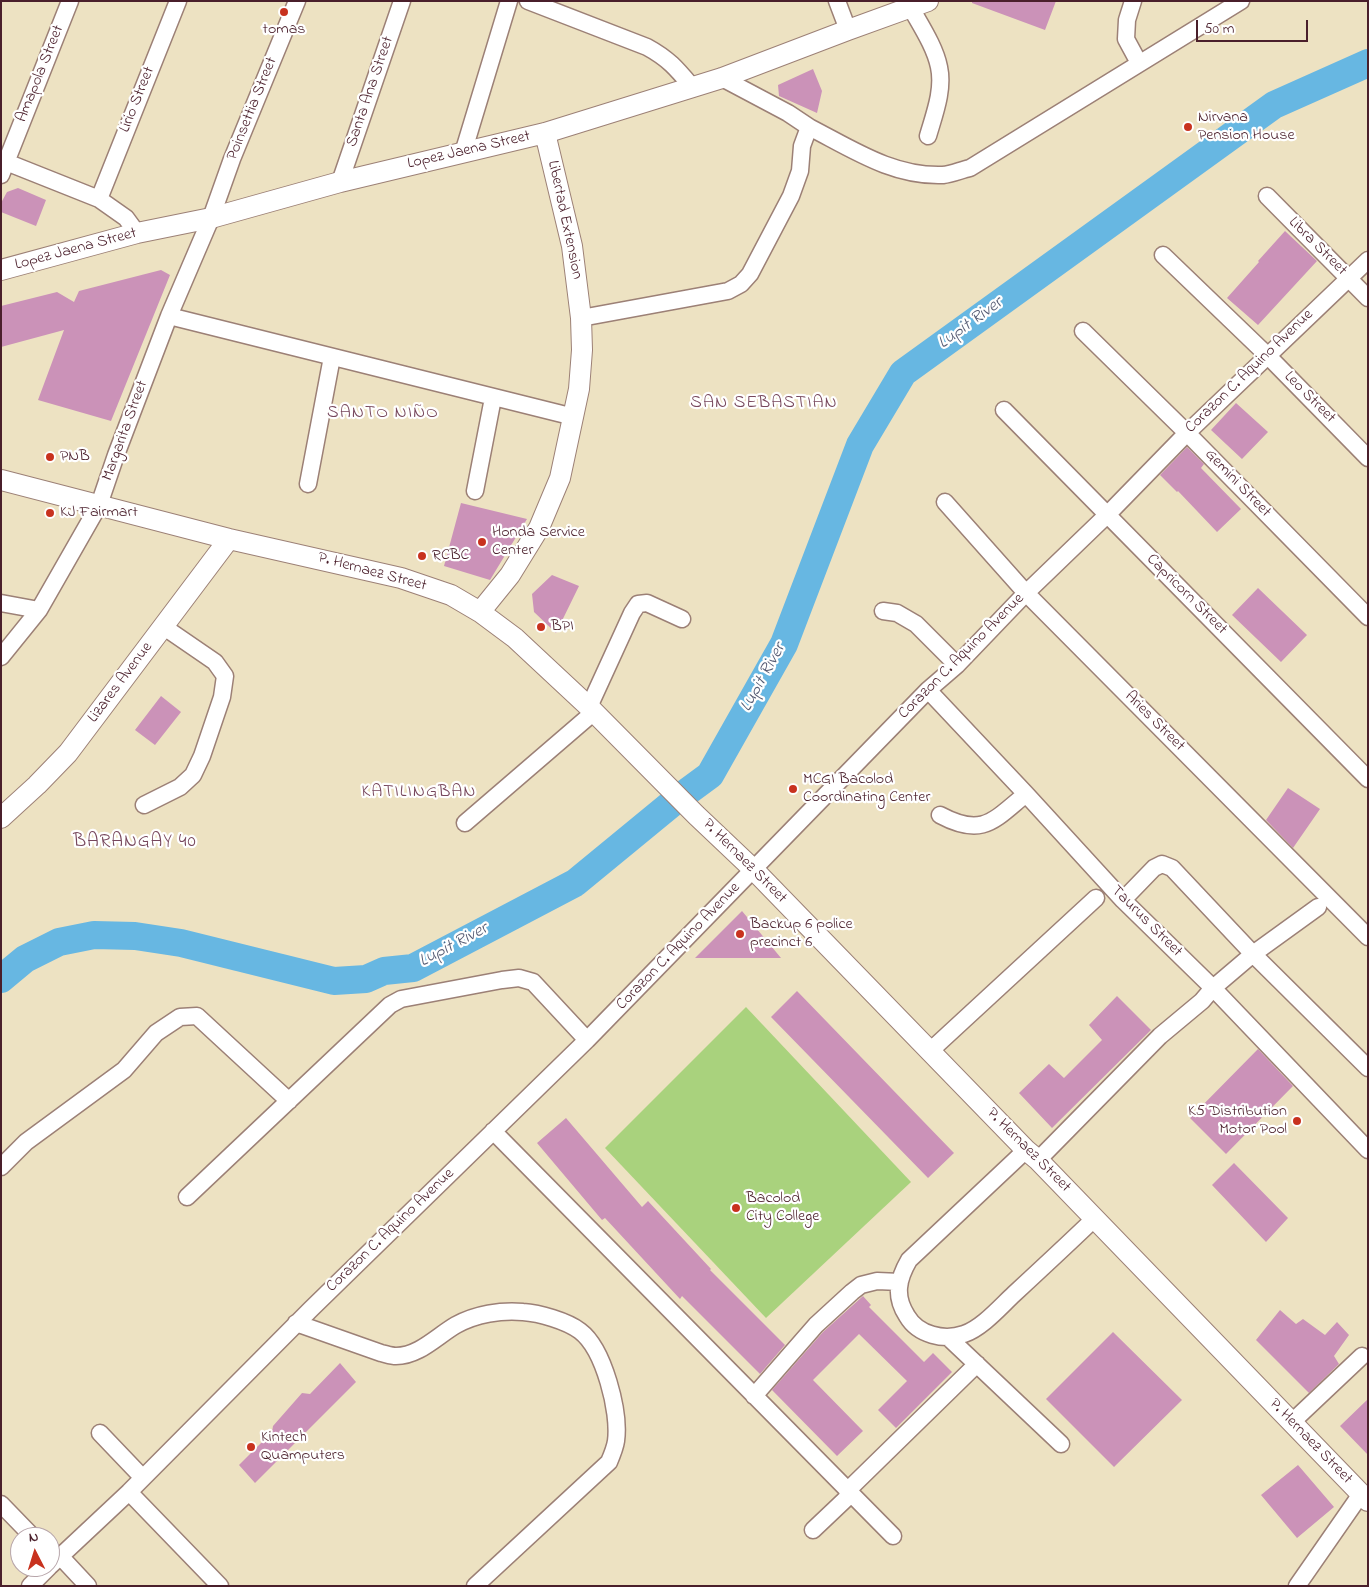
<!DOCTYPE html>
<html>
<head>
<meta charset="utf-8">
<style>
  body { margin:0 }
  #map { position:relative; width:1369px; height:1587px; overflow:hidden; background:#ede2c2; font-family:"Indie Flower",sans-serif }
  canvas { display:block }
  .frame { position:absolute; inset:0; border:2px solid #4a1f2b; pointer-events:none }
  .north { position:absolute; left:10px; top:1527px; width:50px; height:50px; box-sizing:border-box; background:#fff; border:1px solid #b7a5aa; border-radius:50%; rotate:355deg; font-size:14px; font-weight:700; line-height:20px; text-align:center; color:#4a1f2b }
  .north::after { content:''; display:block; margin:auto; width:18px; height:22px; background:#c8321e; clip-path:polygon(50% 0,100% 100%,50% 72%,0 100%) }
  .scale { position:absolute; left:1196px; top:20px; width:112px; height:22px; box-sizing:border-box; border:2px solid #4a1f2b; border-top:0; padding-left:6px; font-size:15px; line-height:18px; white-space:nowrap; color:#4a1f2b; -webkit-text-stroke:4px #fff; paint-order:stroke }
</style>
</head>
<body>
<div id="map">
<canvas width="1369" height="1587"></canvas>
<div class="frame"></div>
<div class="north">N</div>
<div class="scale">50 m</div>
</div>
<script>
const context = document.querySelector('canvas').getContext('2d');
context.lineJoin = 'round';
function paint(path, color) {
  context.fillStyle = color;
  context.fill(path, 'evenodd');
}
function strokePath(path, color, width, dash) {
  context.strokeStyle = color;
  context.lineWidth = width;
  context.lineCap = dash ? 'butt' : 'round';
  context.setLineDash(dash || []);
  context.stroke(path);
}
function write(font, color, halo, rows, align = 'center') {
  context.font = font + ' "Indie Flower",sans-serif';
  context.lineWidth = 4.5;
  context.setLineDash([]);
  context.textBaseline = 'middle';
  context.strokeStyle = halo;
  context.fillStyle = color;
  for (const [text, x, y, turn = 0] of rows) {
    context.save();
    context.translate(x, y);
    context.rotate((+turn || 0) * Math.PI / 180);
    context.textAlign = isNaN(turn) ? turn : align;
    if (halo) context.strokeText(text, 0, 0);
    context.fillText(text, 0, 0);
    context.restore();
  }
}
paint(new Path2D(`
  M 746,1007 L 911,1182 L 766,1318 L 605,1148 Z`), '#a9d27d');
strokePath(new Path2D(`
  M 1,979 L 25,959 L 59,942 L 94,935 L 135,936 L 181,943 L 334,981 L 366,979 L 384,971 L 413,968 L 575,883 L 676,800 L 710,775 L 784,644 L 860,445 L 903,373 L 1274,105 L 1368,63`), '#67b7e2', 28);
paint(new Path2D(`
  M 972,1 L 1056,1 L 1045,30 L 972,3 Z
  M 813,69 L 822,91 L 817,113 L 779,96 L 778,85 Z
  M 18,188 L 46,200 L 36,226 L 1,212 L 1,203 L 7,192 Z
  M 1285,231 L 1317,261 L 1258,325 L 1227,298 L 1259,262 L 1258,261 Z
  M 161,270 L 170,275 L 111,421 L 38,400 L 64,330 L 1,347 L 1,306 L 57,292 L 74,302 L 79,291 Z
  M 1236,403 L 1268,432 L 1242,459 L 1211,430 Z
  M 1187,447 L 1204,464 L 1201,468 L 1241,509 L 1217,532 L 1178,491 L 1177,492 L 1160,475 Z
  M 461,503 L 527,519 L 490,580 L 444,566 Z
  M 552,575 L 579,586 L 556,633 L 534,612 L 532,594 Z
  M 1258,588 L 1307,635 L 1281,662 L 1232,615 Z
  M 161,696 L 181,712 L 155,745 L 135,730 Z
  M 1288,788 L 1320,809 L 1293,848 L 1266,820 Z
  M 742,911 L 781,958 L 695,958 Z
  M 797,991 L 954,1153 L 928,1178 L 771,1017 Z
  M 1117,996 L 1151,1030 L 1052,1128 L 1019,1093 L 1049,1064 L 1064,1078 L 1102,1040 L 1089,1025 Z
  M 1258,1049 L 1293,1086 L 1226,1154 L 1190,1118 Z
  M 566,1118 L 642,1207 L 648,1201 L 711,1269 L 710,1270 L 785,1345 L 760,1374 L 682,1296 L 680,1299 L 605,1218 L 602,1220 L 537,1143 Z
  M 1234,1163 L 1288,1218 L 1266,1242 L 1212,1185 Z
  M 863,1296 L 871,1305 L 869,1307 L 924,1362 L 933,1353 L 952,1372 L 896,1428 L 878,1410 L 907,1381 L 859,1334 L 813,1380 L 863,1431 L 837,1456 L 772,1390 L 823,1332 Z
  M 1280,1310 L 1296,1324 L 1303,1319 L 1325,1335 L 1337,1322 L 1349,1335 L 1334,1356 L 1339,1364 L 1309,1393 L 1256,1340 Z
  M 1113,1332 L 1182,1400 L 1114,1467 L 1046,1399 Z
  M 340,1363 L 356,1382 L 255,1483 L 239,1465 L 272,1432 L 273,1426 L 302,1393 L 310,1394 Z
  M 1368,1399 L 1368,1455 L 1340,1426 Z
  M 1298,1465 L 1334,1507 L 1297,1538 L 1261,1495 Z`), '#cb92b8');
const minor = new Path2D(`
  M 528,1 L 647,47 C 669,59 677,69 693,88
  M 837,1 L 848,30
  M 1133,1 L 1127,20 L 1126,39 L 1139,63
  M 911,8 C 921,26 935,47 939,67 C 944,90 934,115 928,136
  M 809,127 C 852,149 893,177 943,175 C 952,174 961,170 970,168 L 1241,1
  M 463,153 L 509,1
  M 1,160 L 99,199 L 126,218 L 137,233
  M 1,175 L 70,1
  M 340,182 L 402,1
  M 1267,196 L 1368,298
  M 99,199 L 178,1
  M 1163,255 L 1268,356 L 1368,458
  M 169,316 L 574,417
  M 581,318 L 728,291 L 741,284 L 750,274 L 791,196 L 800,171 L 802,146 L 809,127 L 788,113 L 722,78
  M 1083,331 L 1187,433 L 1368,617
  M 1004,410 L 1368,779
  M 308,484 L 332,357
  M 475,491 L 493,398
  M 945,502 L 1026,593 L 1368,937
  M 1,603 L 39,610
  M 883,611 L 897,613 L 916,624 L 957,665
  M 1,657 L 39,610 L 99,505 L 116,455 L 169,316 L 211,218 L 232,159 L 297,1
  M 928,690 L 1026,794 L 1123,900 L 1213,988 L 1368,1150
  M 589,707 L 632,613 L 638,604 L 647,603 L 682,619
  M 144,805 L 180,787 L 193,775 L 202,756 L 222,697 L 225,676 L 215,662 L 164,627
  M 940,815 C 983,838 994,820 1026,794
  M 465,823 L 594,712
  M 1123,900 L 1154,868 L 1162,864 L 1172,868 L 1253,954 L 1368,1068
  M 929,1052 L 1096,898
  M 493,1131 L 893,1536
  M 1026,1150 L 909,1260 C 898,1279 894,1296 907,1316 C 918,1335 944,1341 964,1334 C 982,1328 1000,1307 1014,1294 C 1041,1269 1068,1244 1094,1219
  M 1038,1160 L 1160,1036 L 1202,1001 L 1213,988 L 1253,954 L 1318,907
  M 1,1167 L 26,1142 L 124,1070 L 156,1033 L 180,1017 L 197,1016 L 289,1101
  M 187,1197 L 390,1005 L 401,999 L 502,980 L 519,978 L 533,982 L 587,1040
  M 296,1323 L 381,1353 C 386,1354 391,1356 396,1356 C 419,1356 437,1336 456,1325 C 476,1314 501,1310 523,1312 C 539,1313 567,1321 580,1331 C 604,1349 620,1412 616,1441 C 615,1448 612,1455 609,1462 L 475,1586
  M 949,1338 L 1061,1444
  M 754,1396 L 816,1325 L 852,1292 L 861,1285 L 877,1281 L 900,1282
  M 1291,1423 L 1362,1356
  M 100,1433 L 143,1478
  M 847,1491 L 977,1364
  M 129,1492 L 220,1586
  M 1,1504 L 33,1537
  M 813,1530 L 851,1494
  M 60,1556 L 88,1586
  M 50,1566 L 129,1492 L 311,1309 L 587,1040 L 928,690 L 957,665 L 1026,593 L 1107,515 L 1187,433 L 1368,260
  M 30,1586 L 49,1567
  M 1297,1586 L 1361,1494`);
const major = new Path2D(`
  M 1,270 L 137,233 L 211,218 L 340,182 L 545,133 L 722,78 L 848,30 L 928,1
  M 1,480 L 229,539 L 401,578 L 451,595 L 480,612 L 515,638 L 589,707 L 696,815 L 754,870 L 1026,1150 L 1038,1160 L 1368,1501
  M 480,612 L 510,575 L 539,528 L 560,478 L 579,389 L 582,350 L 581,318 L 572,246 L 545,133
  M 1,818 L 37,785 L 68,753 L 229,539`);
strokePath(minor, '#9c8076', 19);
strokePath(major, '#9c8076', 22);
strokePath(minor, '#fff', 16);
strokePath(major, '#fff', 20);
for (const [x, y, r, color] of [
  [284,12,5,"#c8321e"],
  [1188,127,5,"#c8321e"],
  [50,457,5,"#c8321e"],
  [50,513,5,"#c8321e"],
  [482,542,5,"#c8321e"],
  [422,556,5,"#c8321e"],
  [541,627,5,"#c8321e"],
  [793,789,5,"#c8321e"],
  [740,934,5,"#c8321e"],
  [1297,1121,5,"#c8321e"],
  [736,1208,5,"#c8321e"],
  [251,1447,5,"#c8321e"]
]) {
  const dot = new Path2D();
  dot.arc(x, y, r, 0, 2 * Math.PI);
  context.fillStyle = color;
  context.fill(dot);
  strokePath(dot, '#fff', 2);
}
write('16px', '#4a1f2b', '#fff', [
  ["tomas",284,30,"center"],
  ["Nirvana",1198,118],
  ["Pension House",1198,136],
  ["PNB",60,457],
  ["KJ Fairmart",60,513],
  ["Honda Service",492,533],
  ["Center",492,551],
  ["RCBC",432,556],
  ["BPI",551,627],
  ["MCGI Bacolod",803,780],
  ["Coordinating Center",803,798],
  ["Backup 6 police",750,925],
  ["precinct 6",750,943],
  ["K5 Distribution",1287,1112,"right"],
  ["Motor Pool",1287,1130,"right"],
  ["Bacolod",746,1199],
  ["City College",746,1217],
  ["Kintech",261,1438],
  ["Quamputers",261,1456]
], 'left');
write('16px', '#4a1f2b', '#fff', [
  ["Amapola Street",41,74,-68],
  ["Santa Ana Street",371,92,-71],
  ["Lirio Street",138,100,-68],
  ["Poinsettia Street",253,109,-68],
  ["Lopez Jaena Street",469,151,-13],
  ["Libertad Extension",564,220,78],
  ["Libra Street",1317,247,45],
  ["Lopez Jaena Street",76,250,-15],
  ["Corazon C. Aquino Avenue",1250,372,-44],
  ["Leo Street",1309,398,45],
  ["Margarita Street",126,431,-70],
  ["Gemini Street",1237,484,46],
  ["P. Hernaez Street",372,573,15],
  ["Capricorn Street",1186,595,45],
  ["Corazon C. Aquino Avenue",962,657,-45],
  ["Lizares Avenue",121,683,-53],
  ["Aries Street",1154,722,45],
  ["P. Hernaez Street",744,862,45],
  ["Taurus Street",1146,922,45],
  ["Corazon C. Aquino Avenue",679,947,-46],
  ["P. Hernaez Street",1028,1151,45],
  ["Corazon C. Aquino Avenue",391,1231,-44],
  ["P. Hernaez Street",1310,1442,46]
]);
write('italic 18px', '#565c74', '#fff', [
  ["Lupit River",971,324,-36],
  ["Lupit River",764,678,-61],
  ["Lupit River",454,946,-28]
]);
context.letterSpacing = '1px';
write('18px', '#77475c', '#fff', [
  ["SAN SEBASTIAN",764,404],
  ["SANTO NIÑO",383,414],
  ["KATILINGBAN",419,793]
]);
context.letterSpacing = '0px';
context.letterSpacing = '1px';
write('19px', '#77475c', '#fff', [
  ["BARANGAY 40",135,843]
]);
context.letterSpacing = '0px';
</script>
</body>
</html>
